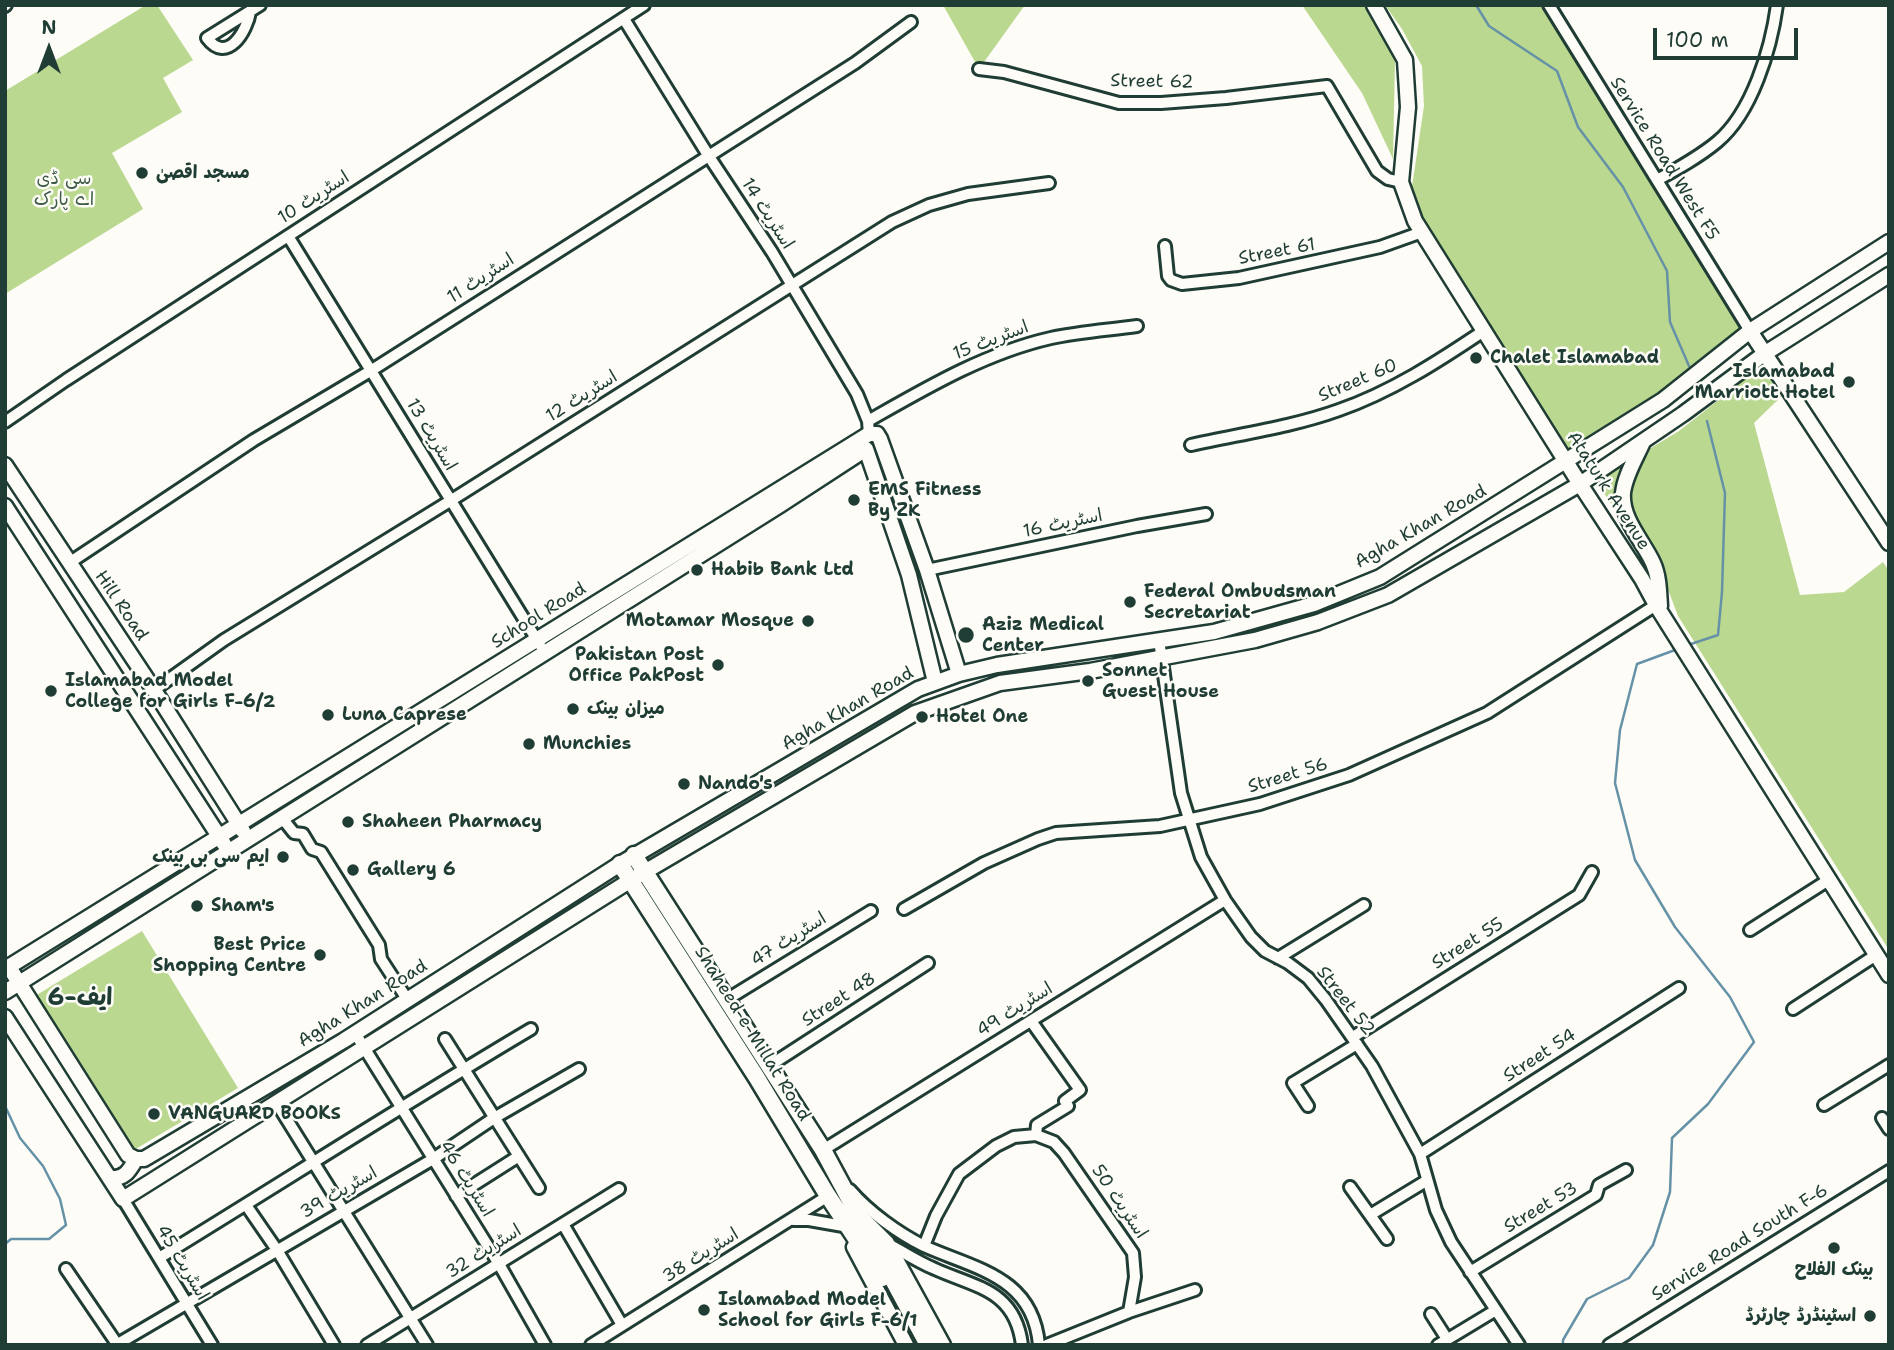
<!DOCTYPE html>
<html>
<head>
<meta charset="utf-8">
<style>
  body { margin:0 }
  #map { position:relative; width:1894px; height:1350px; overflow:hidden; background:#fdfcf7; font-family:"Shantell Sans",sans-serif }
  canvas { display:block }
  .frame { position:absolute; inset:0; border:7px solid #1f3d34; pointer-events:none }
  .north { position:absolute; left:14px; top:14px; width:70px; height:70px; -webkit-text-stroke:5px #fdfcf7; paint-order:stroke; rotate:0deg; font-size:19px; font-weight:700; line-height:28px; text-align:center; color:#1f3d34 }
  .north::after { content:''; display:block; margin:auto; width:24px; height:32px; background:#1f3d34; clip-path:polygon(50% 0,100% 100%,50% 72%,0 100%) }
  .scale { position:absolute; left:1653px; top:28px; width:145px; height:32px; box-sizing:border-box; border:4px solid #1f3d34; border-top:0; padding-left:9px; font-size:21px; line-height:24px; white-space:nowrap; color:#1f3d34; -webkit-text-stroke:5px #fdfcf7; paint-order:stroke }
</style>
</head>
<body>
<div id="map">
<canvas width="1894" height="1350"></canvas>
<div class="frame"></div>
<div class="north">N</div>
<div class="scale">100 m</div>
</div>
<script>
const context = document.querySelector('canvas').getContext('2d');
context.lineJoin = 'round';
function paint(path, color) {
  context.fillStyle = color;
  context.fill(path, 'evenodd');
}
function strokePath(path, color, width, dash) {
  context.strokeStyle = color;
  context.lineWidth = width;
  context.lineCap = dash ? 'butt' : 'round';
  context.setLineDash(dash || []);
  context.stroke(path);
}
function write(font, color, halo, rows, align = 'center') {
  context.font = font + ' "Shantell Sans","Playpen Sans Arabic",sans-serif';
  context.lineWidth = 5;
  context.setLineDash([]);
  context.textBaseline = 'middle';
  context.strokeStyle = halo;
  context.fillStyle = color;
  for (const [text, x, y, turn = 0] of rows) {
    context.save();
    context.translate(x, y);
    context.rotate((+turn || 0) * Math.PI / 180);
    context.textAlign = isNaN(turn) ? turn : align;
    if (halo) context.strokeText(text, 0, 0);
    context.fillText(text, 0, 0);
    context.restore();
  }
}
paint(new Path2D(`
  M 146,5 L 157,5 L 193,60 L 163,78 L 182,112 L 112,153 L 143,209 L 5,294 L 5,91 Z
  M 943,5 L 1025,5 L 979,69 Z
  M 1302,5 L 1364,5 L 1395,60 L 1393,159 L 1362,93 Z
  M 1385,5 L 1540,5 L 1745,327 L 1640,408 L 1566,453 L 1480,316 L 1410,200 L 1424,106 L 1422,66 L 1402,29 Z
  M 1767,362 L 1787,391 L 1754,423 L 1800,595 L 1844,592 L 1883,562 L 1889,571 L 1889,950 L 1678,616 L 1669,592 L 1596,481 L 1679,431 Z
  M 142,931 L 238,1088 L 134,1150 L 35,996 Z`), '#bbd890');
strokePath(new Path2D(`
  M 1476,5 L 1489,26 L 1557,71 L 1578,127 L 1623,187 L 1667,271 L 1670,322 L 1689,366
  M 1691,644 L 1718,635 L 1722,592 L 1725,493 L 1707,421
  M 5,1106 L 20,1138 L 43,1166 L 60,1199 L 66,1225 L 49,1239 L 11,1239 L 5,1244
  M 1563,1345 L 1563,1340 L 1587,1299 L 1629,1278 L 1653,1245 L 1670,1192 L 1672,1138 L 1708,1104 L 1754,1042 L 1730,997 L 1675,927 L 1635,860 L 1615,783 L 1620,730 L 1637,664 L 1675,650`), '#6692a7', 2.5);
const minor = new Path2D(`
  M 1549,5 L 1750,331
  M 5,6 L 6,5
  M 250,12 C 247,31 227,65 207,38 L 260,5
  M 624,19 L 708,155 L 772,252 L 857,394 L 868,421 L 869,434
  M 979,69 L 1004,72 L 1119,103 L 1161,103 L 1226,98 L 1327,86 L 1377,171 L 1388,179 L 1401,182
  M 1657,180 C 1677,169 1699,157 1717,142 C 1752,113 1771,49 1777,5
  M 288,236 L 540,645
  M 1165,246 L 1168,276 L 1171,280 L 1182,284 L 1239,278 L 1380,247 L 1422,232
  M 868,421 C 926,388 985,353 1051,338 C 1079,332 1108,330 1137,326
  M 5,422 L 66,380 L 644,5
  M 1191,445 C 1240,434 1292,427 1339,410 C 1391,392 1439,361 1485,330
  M 69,563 L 254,440 L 372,370 L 855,63 L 911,22
  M 927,570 L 1137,526 L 1206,514
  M 1159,640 L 1181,793 L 1201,857 L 1225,900 L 1251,937 L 1265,951 L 1288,963 L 1308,978 L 1326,1000 L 1372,1066 L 1420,1154 L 1436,1210 L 1451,1242 L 1519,1345
  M 154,690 L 224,640 L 450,501 L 892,222 L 929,205 L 968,194 L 1049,183
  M 282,818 L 294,833 L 303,834 L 312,849 L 321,852 L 379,945 L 381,959 L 407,999
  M 904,909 L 984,863 L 1038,839 L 1056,833 L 1160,826 L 1260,804 L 1349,775 L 1487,713 L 1656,605
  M 1750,930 L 1830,879
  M 1278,958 L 1364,905
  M 726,1000 L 871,911
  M 1793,1009 L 1876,955
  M 1031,1021 L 1080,1090 L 1065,1101 L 1068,1106 L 1037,1125 L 1036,1135 L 1054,1142 L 1064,1153 L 1133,1253 L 1135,1277 L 1129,1312
  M 355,1033 L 499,1264 L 545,1345
  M 1353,1037 L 1579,895 L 1592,872
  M 445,1039 L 539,1188
  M 769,1066 L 928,963
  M 276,1102 L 427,1345
  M 1824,1105 L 1889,1065
  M 1308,1106 L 1293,1083 L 1357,1044
  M 1882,1118 L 1889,1129
  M 823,1150 L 1225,900
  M 1420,1154 L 1679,988
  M 1350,1187 L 1387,1239
  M 850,1190 C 869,1212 898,1233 924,1246 C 975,1269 1033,1276 1039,1345
  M 456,1196 L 519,1156
  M 123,1199 L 212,1345
  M 246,1205 L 277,1250 L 334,1345
  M 1370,1215 L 1426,1181
  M 793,1220 L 809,1220 L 849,1227
  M 563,1224 L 622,1325
  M 887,1243 C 903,1252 918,1262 935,1269 C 977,1288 1015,1290 1022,1345
  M 924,1246 L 936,1216 L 959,1174 L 996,1146 L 1014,1137 L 1036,1135
  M 159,1258 C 283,1182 406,1103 531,1029
  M 66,1269 L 117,1344
  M 1470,1272 L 1596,1195 L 1599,1185 L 1626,1170
  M 1431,1314 L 1447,1339
  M 116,1345 L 433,1159 L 494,1118 L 579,1069
  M 367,1345 L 619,1189
  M 591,1345 L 828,1196
  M 1047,1345 L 1129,1312 L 1195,1290
  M 1438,1345 L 1496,1310
  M 1609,1345 L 1889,1171`);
const tertiary = new Path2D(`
  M 1374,5 L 1405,60 L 1408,107 L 1401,182 L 1415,221 L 1580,484 L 1642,579 L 1656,605 L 1889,975
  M 1750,331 L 1889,543
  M 1643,442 C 1636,458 1625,475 1623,493 C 1621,519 1643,541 1653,563 C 1659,576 1659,591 1660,606
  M 5,465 L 154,690 L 243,831
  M 5,506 L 224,844
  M 9,967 L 128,1155 L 136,1159 L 144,1159 L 343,1041 L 620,864 L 918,689 L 959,674 L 997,665 L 1214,632 L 1314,604 L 1380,577 L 1663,400 L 1750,331 L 1889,242
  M 5,969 L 869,434 L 877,434 L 880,439 L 927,570 L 959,674
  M 5,992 L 780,505 L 866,449 L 909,575 L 935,682
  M 5,1017 L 123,1199 L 631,880 L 915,713 L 1000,683 L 1090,671 L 1255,640 L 1318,622 L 1388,595 L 1580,484 L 1683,414 L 1764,354 L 1889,275
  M 110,1178 C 125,1179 129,1171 136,1159
  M 861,1217 L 887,1243 L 943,1345
  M 854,1247 L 906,1345`);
const secondary = new Path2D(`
  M 634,855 L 823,1150 L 928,1345
  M 620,864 L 757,1078 L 828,1196 L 882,1278`);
strokePath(minor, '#1f3d34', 16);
strokePath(tertiary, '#1f3d34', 19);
strokePath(secondary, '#1f3d34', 21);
strokePath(minor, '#fdfcf7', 10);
strokePath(tertiary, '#fdfcf7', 14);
strokePath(secondary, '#fdfcf7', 16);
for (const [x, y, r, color] of [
  [142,173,7,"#1f3d34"],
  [1476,358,7,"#1f3d34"],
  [1849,382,7,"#1f3d34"],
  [854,500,7,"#1f3d34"],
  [697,570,7,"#1f3d34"],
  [1130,602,7,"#1f3d34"],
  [808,621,7,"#1f3d34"],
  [966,635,9,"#1f3d34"],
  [718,665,7,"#1f3d34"],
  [1088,681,7,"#1f3d34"],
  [51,691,7,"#1f3d34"],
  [573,709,7,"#1f3d34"],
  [328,715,7,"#1f3d34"],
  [922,717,7,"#1f3d34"],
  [529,744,7,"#1f3d34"],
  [684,784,7,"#1f3d34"],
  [348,822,7,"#1f3d34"],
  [283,857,7,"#1f3d34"],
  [353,870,7,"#1f3d34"],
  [197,906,7,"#1f3d34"],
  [320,955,7,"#1f3d34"],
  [154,1114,7,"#1f3d34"],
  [1834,1248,7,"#1f3d34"],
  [704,1310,7,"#1f3d34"],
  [1870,1316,7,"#1f3d34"]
]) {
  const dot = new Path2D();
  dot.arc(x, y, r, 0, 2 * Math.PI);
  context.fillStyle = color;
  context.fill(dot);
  strokePath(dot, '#fdfcf7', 2.5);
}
write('18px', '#1f3d34', '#fdfcf7', [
  ["Street 62",1152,82,1],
  ["Service Road West F5",1664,159,58],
  ["اسٹریٹ 10",314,198,-33],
  ["اسٹریٹ 14",767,214,57],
  ["Street 61",1277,252,-11],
  ["اسٹریٹ 11",481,279,-33],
  ["اسٹریٹ 15",991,341,-21],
  ["Street 60",1358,381,-23],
  ["اسٹریٹ 12",582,397,-32],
  ["اسٹریٹ 13",431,435,59],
  ["Ataturk Avenue",1608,491,57],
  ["اسٹریٹ 16",1063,524,-12],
  ["Agha Khan Road",1421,527,-30],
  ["Hill Road",121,606,56],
  ["School Road",539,616,-32],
  ["Agha Khan Road",848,709,-30],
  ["Street 56",1288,776,-17],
  ["اسٹریٹ 47",789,940,-32],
  ["Street 55",1468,944,-32],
  ["Street 48",839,1000,-33],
  ["Street 52",1345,1001,52],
  ["Agha Khan Road",363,1004,-32],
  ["اسٹریٹ 49",1015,1010,-32],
  ["Shaheed-e-Millat Road",752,1034,58],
  ["Street 54",1540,1056,-33],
  ["اسٹریٹ 46",466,1179,58],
  ["اسٹریٹ 39",339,1193,-30],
  ["اسٹریٹ 50",1119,1202,56],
  ["Street 53",1541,1208,-31],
  ["Service Road South F-6",1740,1243,-32],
  ["اسٹریٹ 32",484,1252,-32],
  ["اسٹریٹ 38",701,1256,-32],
  ["اسٹریٹ 45",182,1263,59]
]);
write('bold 18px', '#1f3d34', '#fdfcf7', [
  ["مسجد اقصیٰ",156,173],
  ["Chalet Islamabad",1490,358],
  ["Islamabad",1835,372,"right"],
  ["Marriott Hotel",1835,393,"right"],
  ["EMS Fitness",868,490],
  ["By ZK",868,511],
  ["Habib Bank Ltd",711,570],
  ["Federal Ombudsman",1144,592],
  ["Secretariat",1144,613],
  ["Motamar Mosque",794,621,"right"],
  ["Aziz Medical",982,625],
  ["Center",982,646],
  ["Pakistan Post",704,655,"right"],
  ["Office PakPost",704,676,"right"],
  ["Sonnet",1102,671],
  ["Guest House",1102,692],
  ["Islamabad Model",65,681],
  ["College for Girls F-6/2",65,702],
  ["میزان بینک",587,709],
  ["Luna Caprese",342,715],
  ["Hotel One",936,717],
  ["Munchies",543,744],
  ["Nando's",698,784],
  ["Shaheen Pharmacy",362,822],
  ["ایم سی بی بینک",269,857,"right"],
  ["Gallery 6",367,870],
  ["Sham's",211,906],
  ["Best Price",306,945,"right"],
  ["Shopping Centre",306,966,"right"],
  ["VANGUARD BOOKS",168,1114],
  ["بینک الفلاح",1834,1270,"center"],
  ["Islamabad Model",718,1300],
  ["School for Girls F-6/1",718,1321],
  ["اسٹینڈرڈ چارٹرڈ",1856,1316,"right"]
], 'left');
write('18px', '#3e5c46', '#fdfcf7', [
  ["سی ڈی",64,179],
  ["اے پارک",64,200]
]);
write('bold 24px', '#1f3d34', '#fdfcf7', [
  ["ایف-6",80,999]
]);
</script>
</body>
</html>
